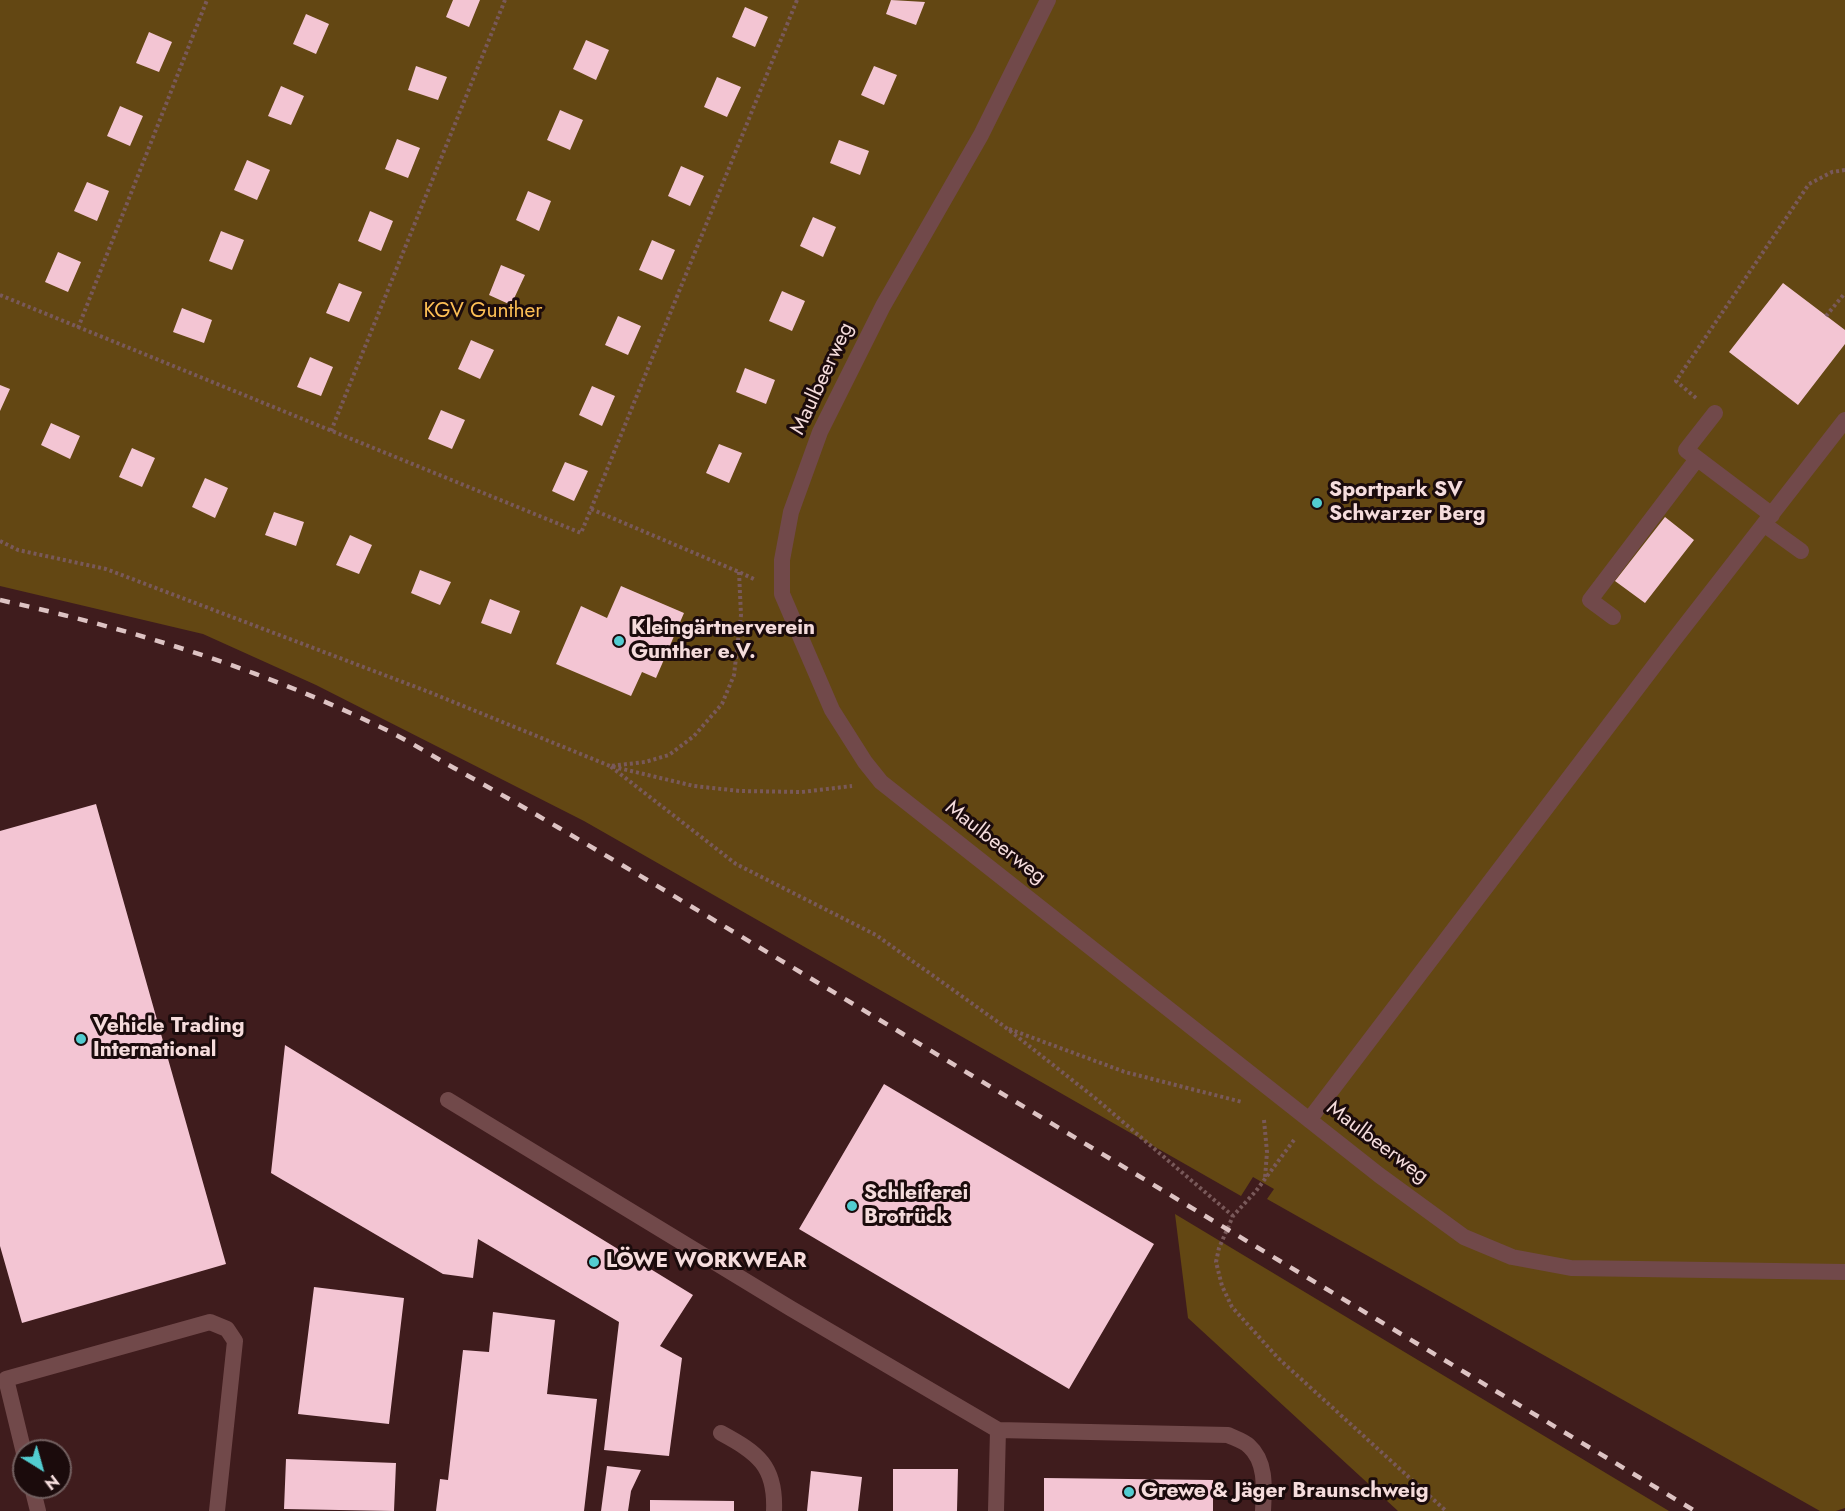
<!DOCTYPE html>
<html>
<head>
<meta charset="utf-8">
<style>
  body { margin:0 }
  #map { position:relative; width:1845px; height:1511px; overflow:hidden; background:#3f1c1d; font-family:Jost,sans-serif }
  canvas { display:block }
  .north { position:absolute; left:12px; top:1439px; width:60px; height:60px; box-sizing:border-box; background:#1b0b0c; border:2px solid #725f5f; border-radius:50%; rotate:143deg; font-size:16px; font-weight:700; line-height:24px; text-align:center; color:#f5dcdc }
  .north::after { content:''; display:block; margin:auto; width:21px; height:27px; background:#52ccd0; clip-path:polygon(50% 0,100% 100%,50% 72%,0 100%) }
</style>
</head>
<body>
<div id="map">
<canvas width="1845" height="1511"></canvas>
<div class="north">N</div>
</div>
<script>
const context = document.querySelector('canvas').getContext('2d');
context.lineJoin = 'round';
function paint(path, color) {
  context.fillStyle = color;
  context.fill(path, 'evenodd');
}
function strokePath(path, color, width, dash) {
  context.strokeStyle = color;
  context.lineWidth = width;
  context.lineCap = dash ? 'butt' : 'round';
  context.setLineDash(dash || []);
  context.stroke(path);
}
function write(font, color, halo, rows, align = 'center') {
  context.font = font + ' Jost,sans-serif';
  context.lineWidth = 6;
  context.setLineDash([]);
  context.textBaseline = 'middle';
  context.strokeStyle = halo;
  context.fillStyle = color;
  for (const [text, x, y, turn = 0] of rows) {
    context.save();
    context.translate(x, y);
    context.rotate((+turn || 0) * Math.PI / 180);
    context.textAlign = isNaN(turn) ? turn : align;
    if (halo) context.strokeText(text, 0, 0);
    context.fillText(text, 0, 0);
    context.restore();
  }
}
paint(new Path2D(`
  M 0,0 L 1845,0 L 1845,1508 L 1836,1511 L 1820,1511 L 1267,1199 L 1274,1189 L 1253,1177 L 1241,1196 L 584,821 L 316,685 L 203,634 L 0,586 Z
  M 1175,1214 L 1669,1511 L 1398,1511 L 1188,1318 Z`), '#634713');
paint(new Path2D(`
  M 453,0 L 480,0 L 469,27 L 446,17 Z
  M 891,0 L 925,2 L 916,25 L 886,14 Z
  M 745,7 L 768,17 L 755,47 L 732,37 Z
  M 306,14 L 329,24 L 316,54 L 293,44 Z
  M 149,32 L 172,42 L 159,72 L 136,63 Z
  M 586,40 L 609,50 L 596,80 L 573,69 Z
  M 416,66 L 447,77 L 438,100 L 408,90 Z
  M 874,66 L 897,75 L 884,105 L 861,95 Z
  M 717,77 L 741,87 L 727,117 L 704,107 Z
  M 281,86 L 304,96 L 291,125 L 268,116 Z
  M 120,106 L 143,116 L 130,146 L 107,136 Z
  M 560,110 L 583,120 L 570,150 L 547,140 Z
  M 397,139 L 420,148 L 408,178 L 385,169 Z
  M 839,140 L 869,151 L 860,175 L 830,163 Z
  M 247,160 L 270,170 L 257,200 L 234,190 Z
  M 681,166 L 704,176 L 690,206 L 668,196 Z
  M 87,182 L 109,191 L 97,221 L 74,211 Z
  M 528,191 L 551,201 L 539,231 L 516,220 Z
  M 370,211 L 393,221 L 381,251 L 358,241 Z
  M 813,217 L 836,227 L 823,257 L 800,246 Z
  M 221,231 L 244,240 L 232,270 L 209,261 Z
  M 652,240 L 675,250 L 662,280 L 639,270 Z
  M 58,252 L 81,262 L 68,292 L 45,282 Z
  M 501,265 L 525,275 L 511,305 L 489,295 Z
  M 339,283 L 362,292 L 349,322 L 326,313 Z
  M 1783,283 L 1845,330 L 1845,344 L 1798,405 L 1729,352 Z
  M 782,291 L 805,301 L 792,331 L 769,321 Z
  M 182,308 L 212,320 L 204,343 L 173,332 Z
  M 618,316 L 641,326 L 628,355 L 605,345 Z
  M 471,340 L 494,350 L 480,379 L 458,369 Z
  M 310,357 L 333,367 L 321,396 L 297,387 Z
  M 745,368 L 775,380 L 766,404 L 736,392 Z
  M 0,385 L 10,389 L 0,411 Z
  M 592,386 L 615,396 L 602,426 L 579,415 Z
  M 441,410 L 465,420 L 452,449 L 428,439 Z
  M 51,423 L 80,436 L 70,459 L 41,445 Z
  M 719,444 L 742,453 L 729,483 L 706,473 Z
  M 132,448 L 155,458 L 142,487 L 119,477 Z
  M 565,462 L 588,471 L 574,501 L 552,491 Z
  M 205,478 L 228,488 L 215,518 L 192,507 Z
  M 274,512 L 304,522 L 296,546 L 265,535 Z
  M 1665,517 L 1694,540 L 1645,603 L 1615,581 Z
  M 350,535 L 372,545 L 359,574 L 336,565 Z
  M 420,570 L 451,582 L 440,605 L 411,593 Z
  M 621,586 L 684,613 L 656,678 L 642,672 L 631,696 L 556,664 L 581,606 L 607,618 Z
  M 490,599 L 520,611 L 511,634 L 481,623 Z
  M 96,804 L 226,1264 L 22,1323 L 0,1246 L 0,831 Z
  M 285,1045 L 693,1295 L 660,1346 L 682,1358 L 669,1456 L 604,1450 L 619,1322 L 478,1239 L 473,1278 L 443,1274 L 271,1173 Z
  M 884,1084 L 1154,1244 L 1069,1389 L 799,1229 Z
  M 314,1287 L 404,1298 L 389,1424 L 298,1414 Z
  M 493,1312 L 555,1320 L 547,1394 L 597,1399 L 584,1511 L 436,1511 L 440,1479 L 448,1480 L 463,1350 L 489,1352 Z
  M 286,1459 L 396,1463 L 394,1511 L 284,1509 Z
  M 607,1466 L 641,1470 L 631,1491 L 628,1511 L 601,1511 Z
  M 893,1469 L 958,1469 L 957,1511 L 893,1511 Z
  M 811,1471 L 862,1477 L 858,1511 L 807,1511 Z
  M 1044,1478 L 1213,1480 L 1213,1511 L 1044,1511 Z
  M 650,1500 L 734,1501 L 734,1511 L 650,1511 Z`), '#f3c5d3');
strokePath(new Path2D(`
  M 0,295 L 581,533 L 591,509 L 739,572 L 756,580
  M 1826,316 L 1845,293
  M 78,328 L 207,0
  M 1696,398 L 1676,381 L 1809,184 L 1832,172 L 1845,170
  M 331,431 L 505,0
  M 591,509 L 797,0
  M 0,541 L 18,550 L 106,569 L 429,692 L 610,766 L 694,786 L 740,791 L 802,792 L 852,786
  M 739,572 L 741,615 L 734,675 L 722,704 L 694,736 L 669,755 L 645,762 L 610,766 L 736,864 L 876,935 L 1005,1027 L 1095,1098 L 1233,1216
  M 1009,1029 L 1125,1072 L 1242,1102
  M 1264,1120 L 1267,1152 L 1265,1178
  M 1294,1140 L 1256,1191 L 1233,1216 L 1219,1248 L 1216,1262 L 1222,1286 L 1232,1307 L 1278,1358 L 1446,1511`), '#79595a', 4, [3, 3]);
strokePath(new Path2D(`
  M 1048,0 L 981,135 L 883,306 L 820,432 L 791,512 L 782,560 L 782,594 L 832,710 L 865,762 L 881,782 L 1379,1175 L 1464,1237 L 1512,1257 L 1571,1268 L 1845,1272
  M 1715,413 L 1686,450 L 1772,515
  M 1765,525 L 1801,551
  M 1613,617 L 1590,600 L 1697,459
  M 448,1100 L 790,1308 L 998,1430 L 996,1511
  M 1309,1120 L 1673,641 L 1845,420
  M 998,1430 L 1228,1435 C 1234,1438 1244,1441 1249,1446 C 1267,1462 1264,1490 1263,1511
  M 721,1433 C 758,1453 776,1466 774,1511
  M 24,1453 L 6,1379 L 210,1322 L 227,1329 L 235,1341 L 217,1511
  M 32,1487 L 38,1511`), '#71494a', 16);
strokePath(new Path2D(`
  M 0,600 C 131,629 258,668 378,726 C 404,738 429,754 454,768 C 521,805 588,845 654,884 L 1695,1511`), '#ddc3c3', 4.5, [10, 10]);
for (const [x, y, r, color] of [
  [1317,503,6,"#52ccd0"],
  [619,641,6,"#52ccd0"],
  [81,1039,6,"#52ccd0"],
  [852,1206,6,"#52ccd0"],
  [594,1262,6,"#52ccd0"],
  [1129,1492,6,"#52ccd0"]
]) {
  const dot = new Path2D();
  dot.arc(x, y, r, 0, 2 * Math.PI);
  context.fillStyle = color;
  context.fill(dot);
  strokePath(dot, '#1b0b0c', 2);
}
write('21px', '#fdbf55', '#1b0b0c', [
  ["KGV Gunther",483,312]
]);
write('21px', '#f5dcdc', '#1b0b0c', [
  ["Maulbeerweg",823,379,-65],
  ["Maulbeerweg",995,843,38],
  ["Maulbeerweg",1377,1143,37]
]);
write('bold 21px', '#f5dcdc', '#1b0b0c', [
  ["Sportpark SV",1329,491],
  ["Schwarzer Berg",1329,515],
  ["Kleingärtnerverein",631,629],
  ["Gunther e.V.",631,653],
  ["Vehicle Trading",93,1027],
  ["International",93,1051],
  ["Schleiferei",864,1194],
  ["Brotrück",864,1218],
  ["LÖWE WORKWEAR",606,1262],
  ["Grewe & Jäger Braunschweig",1141,1492]
], 'left');
</script>
</body>
</html>
